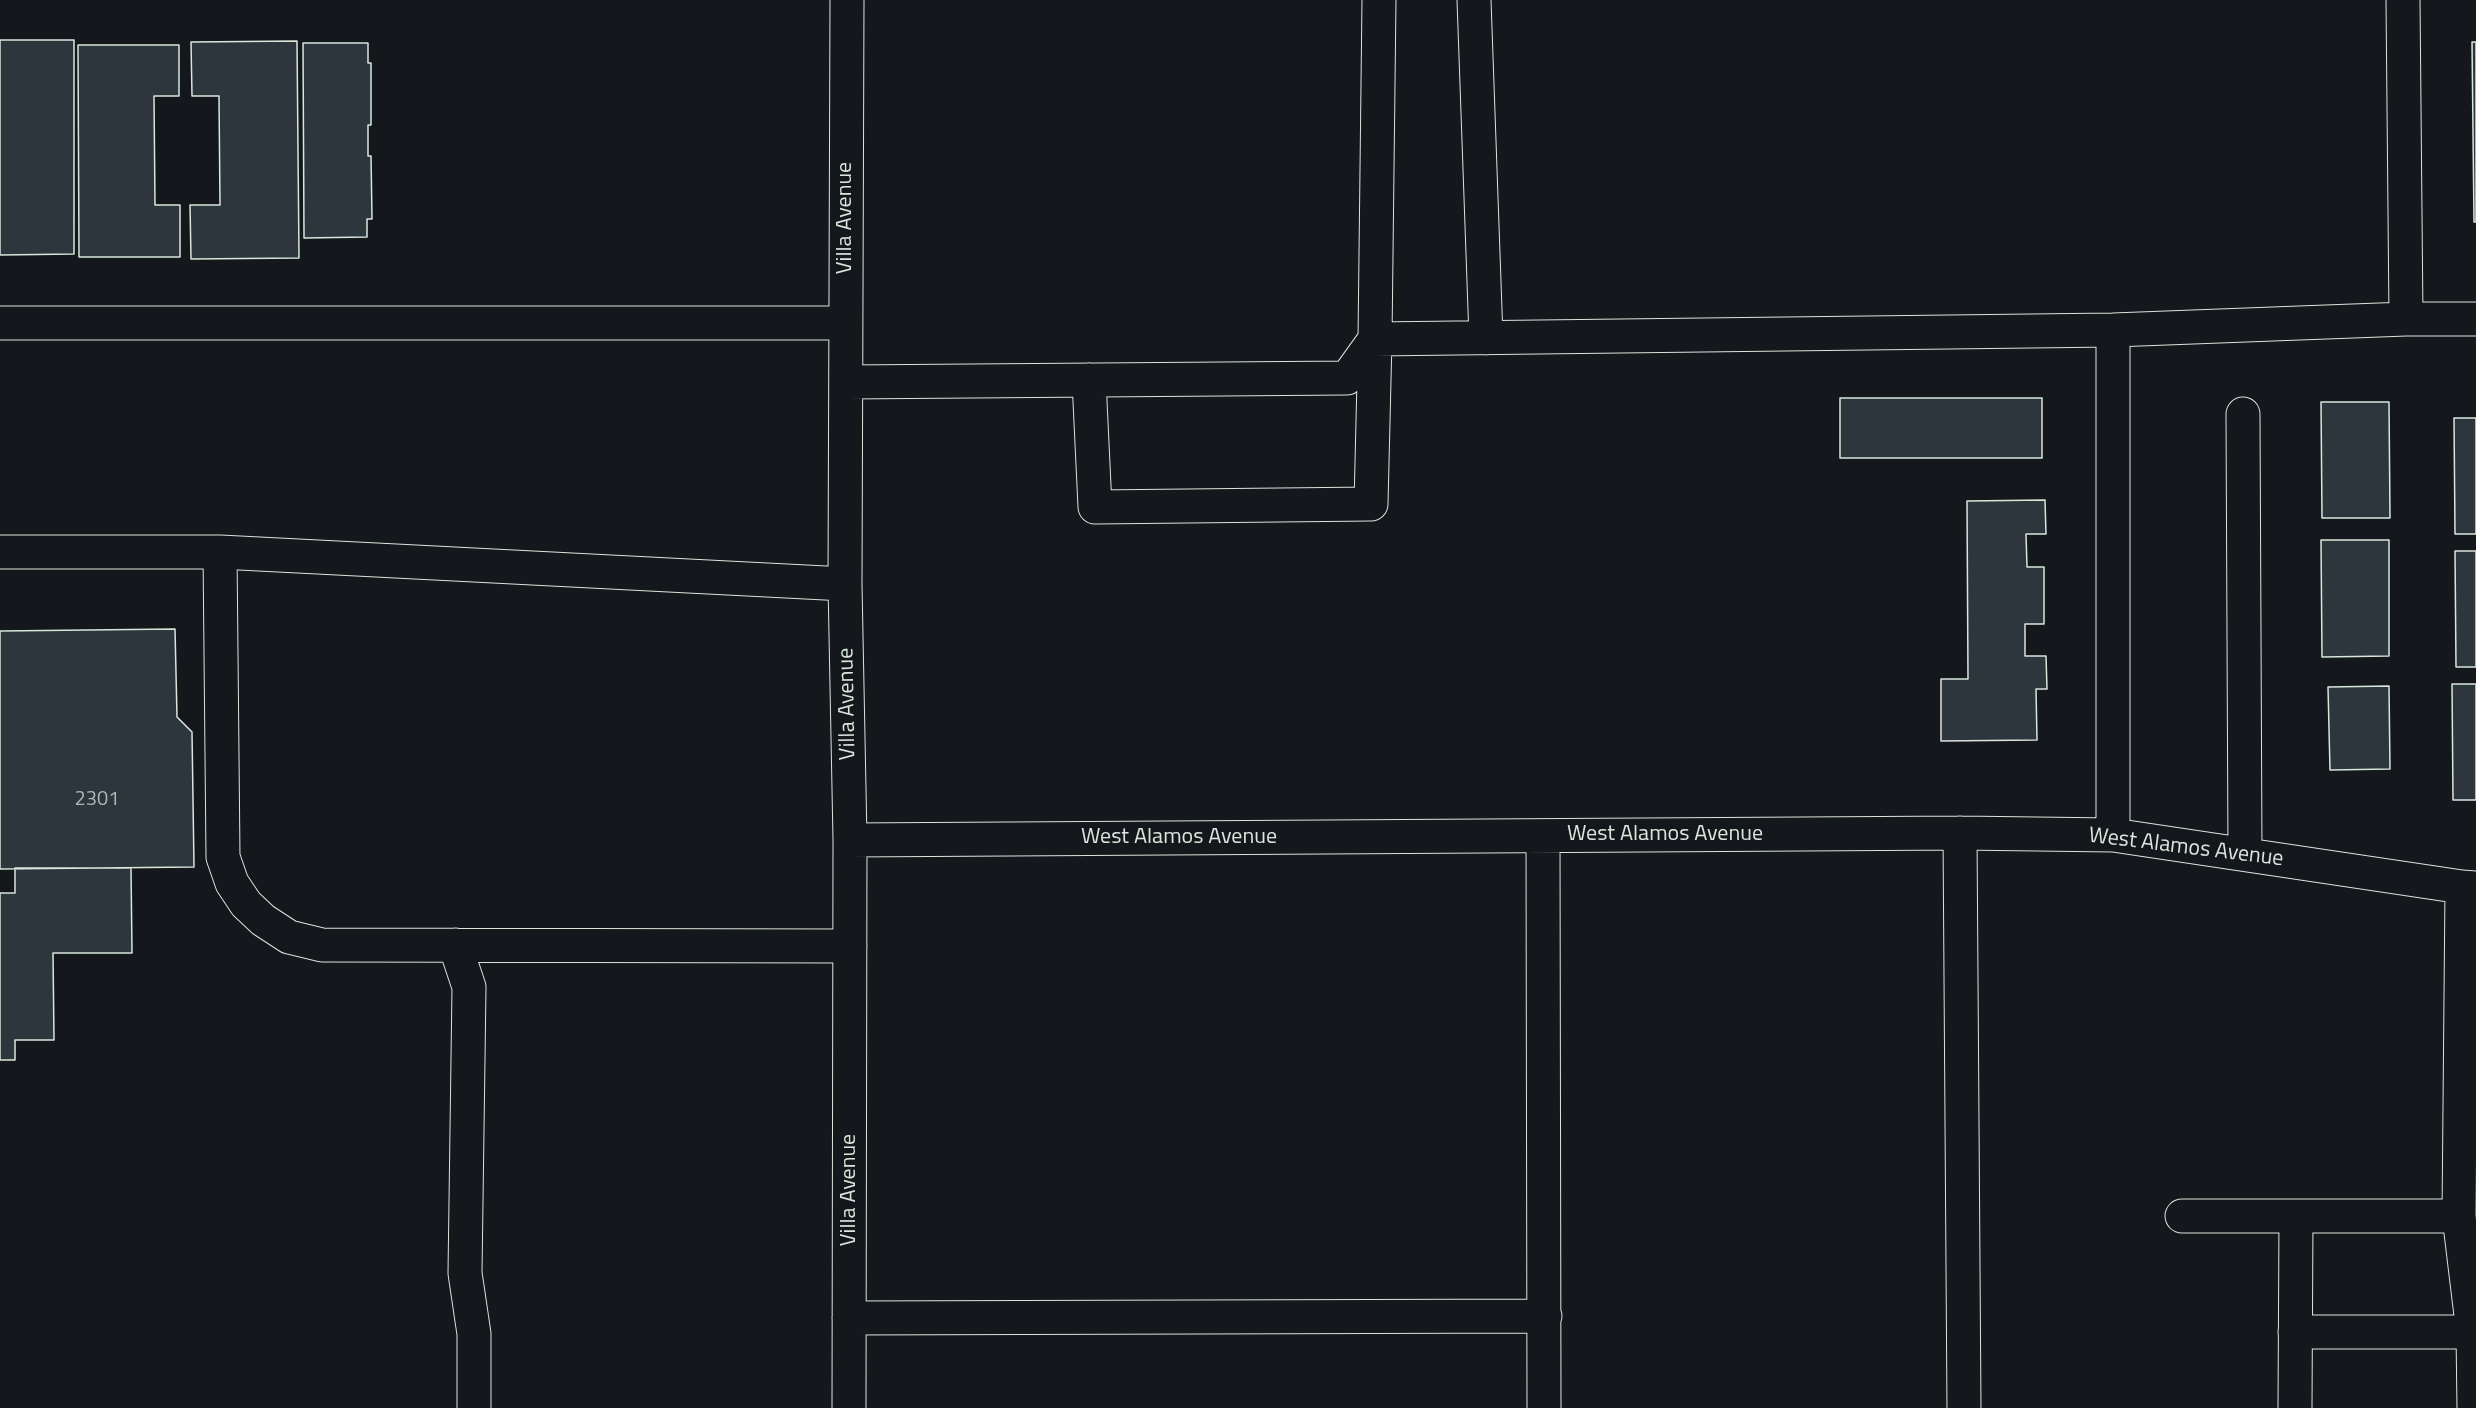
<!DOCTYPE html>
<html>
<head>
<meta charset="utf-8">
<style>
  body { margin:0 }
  canvas { display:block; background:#14181c }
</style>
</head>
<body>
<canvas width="2476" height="1408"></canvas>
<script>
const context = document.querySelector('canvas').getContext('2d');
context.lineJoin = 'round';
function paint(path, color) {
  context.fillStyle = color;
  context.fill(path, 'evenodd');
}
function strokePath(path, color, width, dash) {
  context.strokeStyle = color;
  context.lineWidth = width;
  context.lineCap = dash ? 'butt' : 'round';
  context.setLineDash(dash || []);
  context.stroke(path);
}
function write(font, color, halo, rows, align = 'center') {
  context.font = font + ' "Titillium Web",sans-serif';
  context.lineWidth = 4.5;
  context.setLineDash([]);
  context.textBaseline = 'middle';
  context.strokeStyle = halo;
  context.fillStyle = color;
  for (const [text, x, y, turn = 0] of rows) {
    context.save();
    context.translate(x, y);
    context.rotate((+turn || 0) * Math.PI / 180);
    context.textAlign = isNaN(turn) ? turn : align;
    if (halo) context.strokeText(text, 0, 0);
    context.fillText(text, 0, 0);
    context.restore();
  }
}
const building = new Path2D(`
  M 0,40 L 74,40 L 74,254 L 0,255 Z
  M 297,41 L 299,258 L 191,259 L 190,205 L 220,205 L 219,96 L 192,96 L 191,42 Z
  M 2472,42 L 2476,42 L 2476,222 L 2474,222 Z
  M 303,43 L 368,43 L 368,63 L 371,63 L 371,125 L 368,125 L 368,156 L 371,156 L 372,219 L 367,219 L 367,237 L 304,238 Z
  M 78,45 L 179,45 L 179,96 L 154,96 L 155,205 L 180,205 L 180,257 L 79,257 Z
  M 1840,398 L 2042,398 L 2042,458 L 1840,458 Z
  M 2321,402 L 2389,402 L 2390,518 L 2322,518 Z
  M 2454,418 L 2476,418 L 2476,534 L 2455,534 Z
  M 2045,500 L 2046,534 L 2026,534 L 2027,567 L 2044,567 L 2044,624 L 2025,624 L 2025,656 L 2046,656 L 2047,689 L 2036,689 L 2037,740 L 1941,741 L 1941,679 L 1968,679 L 1967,501 Z
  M 2321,540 L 2389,540 L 2389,656 L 2322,657 Z
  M 2455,551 L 2476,551 L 2476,667 L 2456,667 Z
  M 175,629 L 177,717 L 192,732 L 194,867 L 0,869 L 0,631 Z
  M 2452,684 L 2476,684 L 2476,800 L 2453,800 Z
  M 2389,686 L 2390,769 L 2330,770 L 2328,687 Z
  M 15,868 L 131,868 L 132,953 L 53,953 L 54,1040 L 15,1040 L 15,1060 L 0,1060 L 0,893 L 15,893 Z`);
paint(building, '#2c363c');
strokePath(building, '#d8e6dc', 1.5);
const minor = new Path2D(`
  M 847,0 L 845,584 L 850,840 L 849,1408
  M 1474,0 L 1486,338
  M 2403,0 L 2406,319
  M 0,323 L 845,323
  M 2113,330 L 2113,835
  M 1089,380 L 1095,507 L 1371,504 L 1375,339 L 2113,330 L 2406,319 L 2476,319
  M 847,382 L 1347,378 L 1375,339 L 1379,0
  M 2243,414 L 2245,854
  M 0,552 L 220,552 L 845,584
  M 220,552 L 223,857 L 232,883 L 246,904 L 263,920 L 289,937 L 322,945 L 850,946
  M 1960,833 L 1964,1408
  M 1543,836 L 1544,1408
  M 850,840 L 1960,833 L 2113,835 L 2462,887 L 2476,888
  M 2462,887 L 2459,1216 L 2473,1332 L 2474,1408
  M 455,945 L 469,987 L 465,1273 L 474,1334 L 474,1408
  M 2182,1216 L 2459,1216
  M 849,1318 L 1545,1316
  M 2295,1332 L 2473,1332
  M 2295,1408 L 2296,1216`);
strokePath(minor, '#d8e6dc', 35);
strokePath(minor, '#14181c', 33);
write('20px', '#adbab4', null, [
  ["2301",97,800]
]);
write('22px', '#d8e6dc', '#14181c', [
  ["Villa Avenue",846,218,-90],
  ["Villa Avenue",848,704,-91],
  ["West Alamos Avenue",1665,835],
  ["West Alamos Avenue",1179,838],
  ["West Alamos Avenue",2186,848,7],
  ["Villa Avenue",850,1190,-90]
]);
</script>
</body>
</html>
